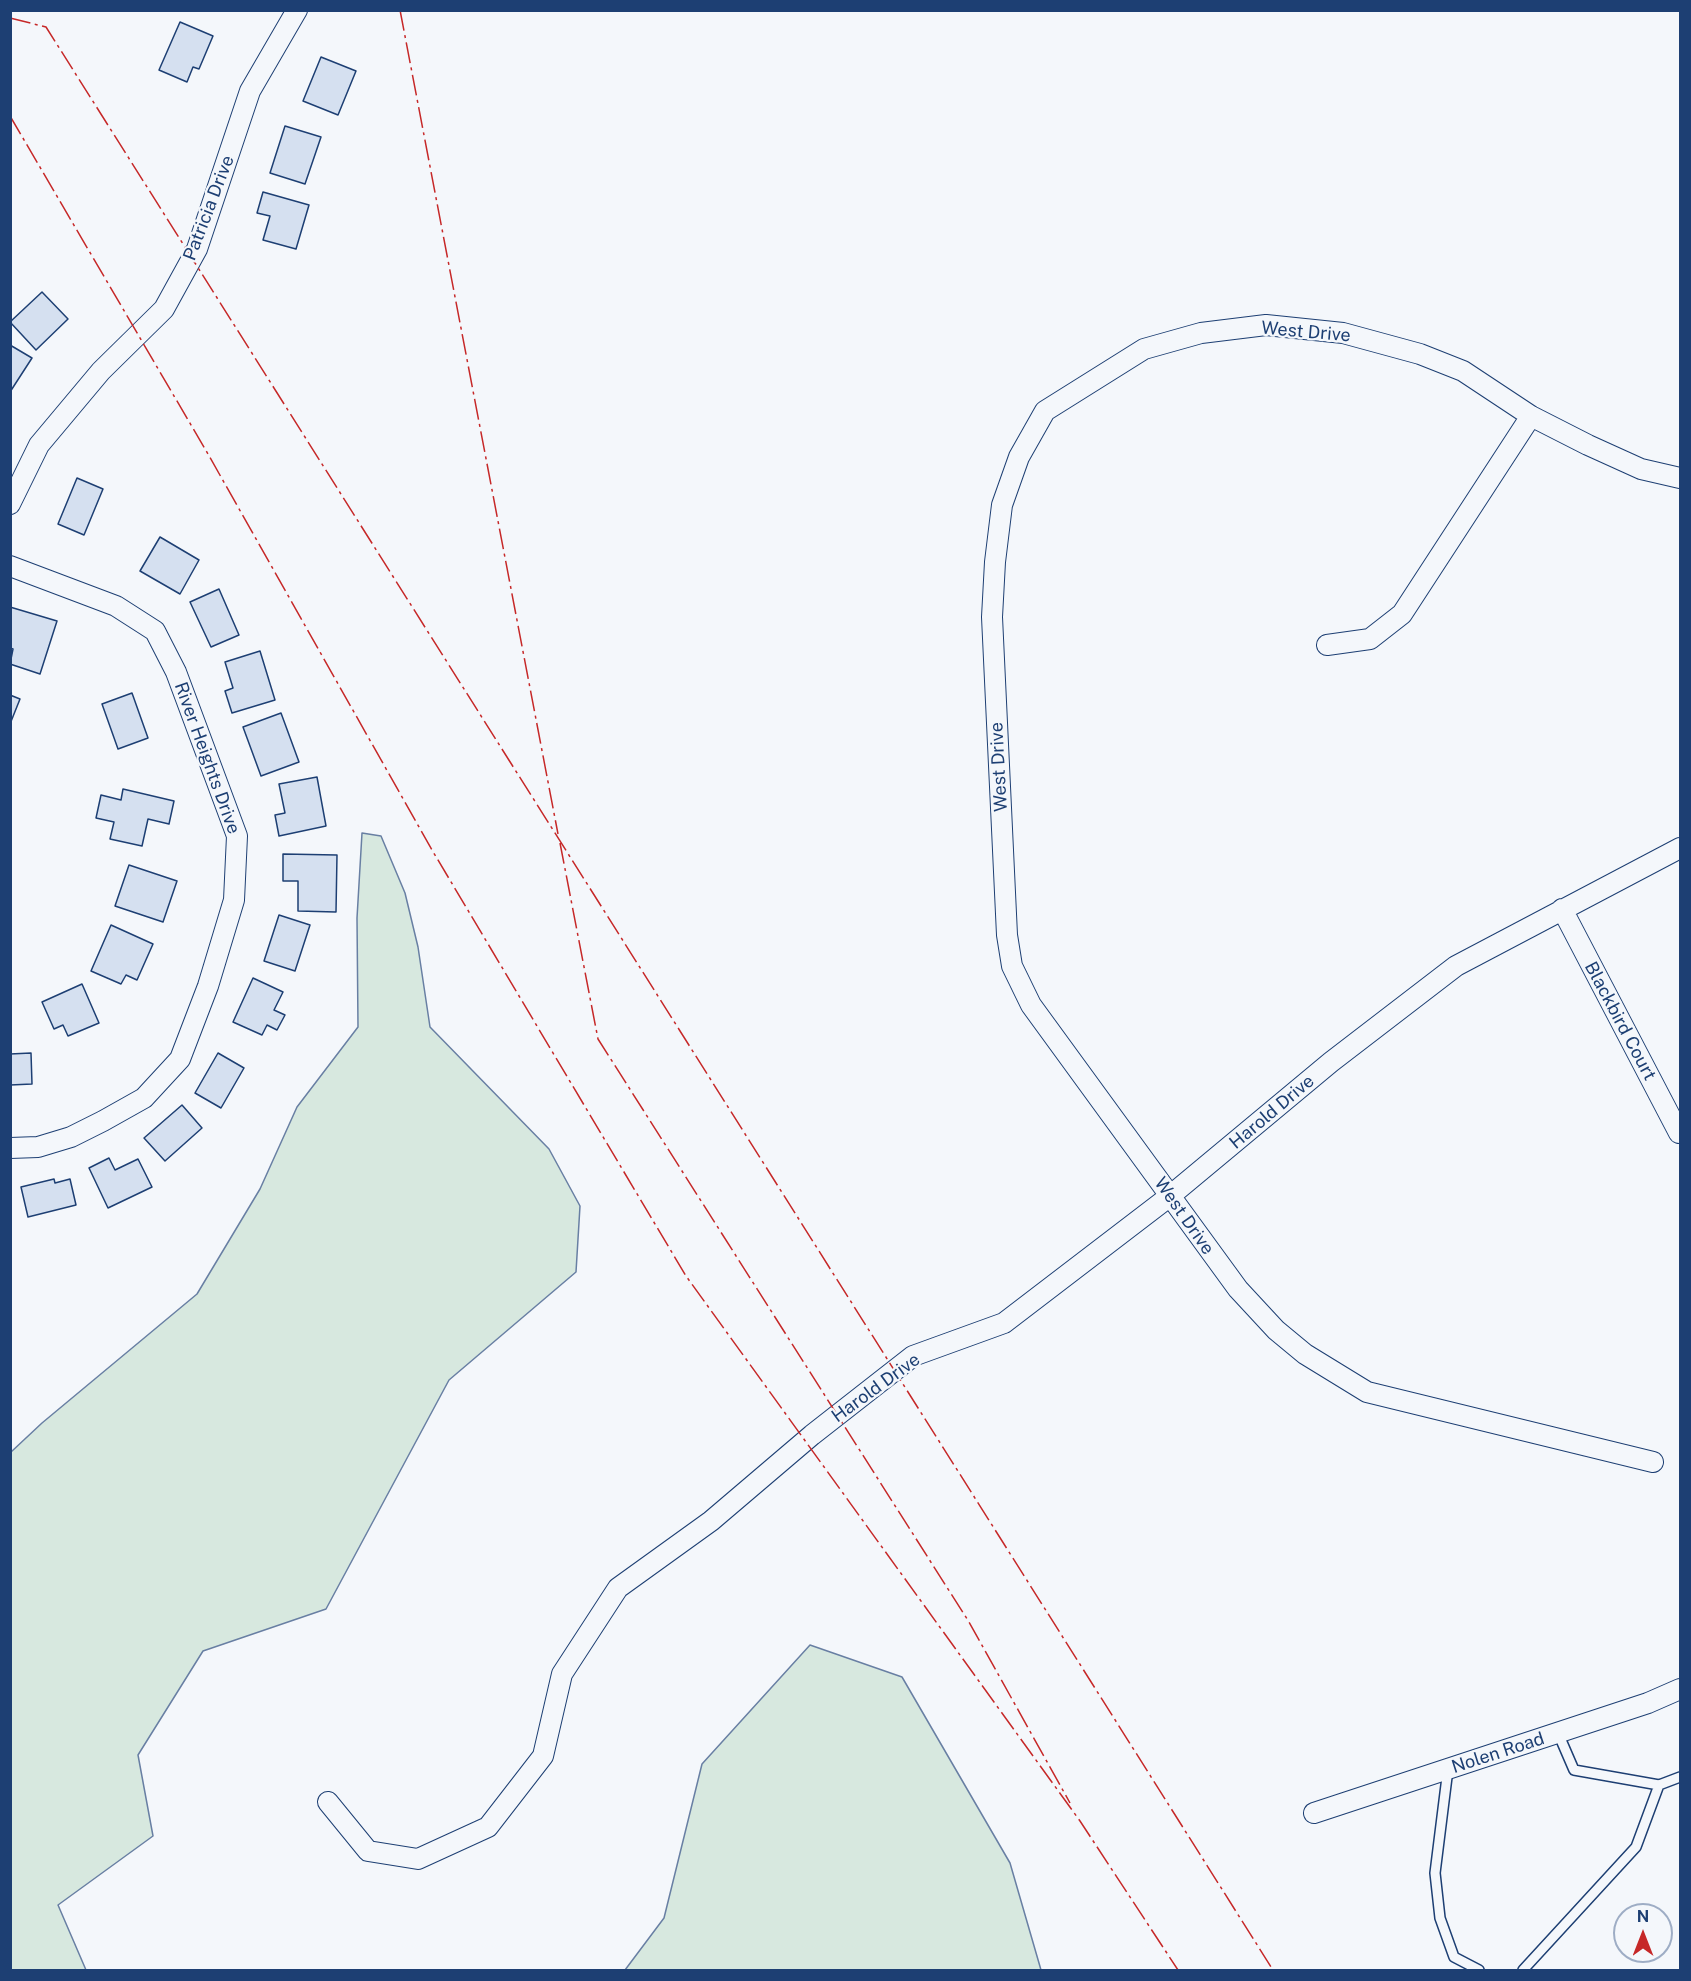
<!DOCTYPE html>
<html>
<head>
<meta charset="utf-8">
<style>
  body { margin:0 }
  #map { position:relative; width:1691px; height:1981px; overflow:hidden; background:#f4f7fb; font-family:"Public Sans",sans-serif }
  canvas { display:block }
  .frame { position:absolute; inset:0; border:12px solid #1d3f73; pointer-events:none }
  .north { position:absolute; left:1613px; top:1903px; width:60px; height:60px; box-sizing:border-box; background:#f4f7fb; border:2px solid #9eadc5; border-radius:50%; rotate:0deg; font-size:16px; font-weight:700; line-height:24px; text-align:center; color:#1d3f73 }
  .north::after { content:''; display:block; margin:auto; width:21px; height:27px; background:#c62828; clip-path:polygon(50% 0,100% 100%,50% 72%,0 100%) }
</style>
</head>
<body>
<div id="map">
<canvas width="1691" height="1981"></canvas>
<div class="frame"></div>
<div class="north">N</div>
</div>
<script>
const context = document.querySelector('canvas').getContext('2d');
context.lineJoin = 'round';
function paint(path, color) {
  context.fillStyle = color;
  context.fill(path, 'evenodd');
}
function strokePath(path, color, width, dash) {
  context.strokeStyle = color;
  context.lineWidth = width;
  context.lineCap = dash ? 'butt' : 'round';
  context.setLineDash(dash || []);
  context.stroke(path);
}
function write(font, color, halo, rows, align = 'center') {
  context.font = font + ' "Public Sans",sans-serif';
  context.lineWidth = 4.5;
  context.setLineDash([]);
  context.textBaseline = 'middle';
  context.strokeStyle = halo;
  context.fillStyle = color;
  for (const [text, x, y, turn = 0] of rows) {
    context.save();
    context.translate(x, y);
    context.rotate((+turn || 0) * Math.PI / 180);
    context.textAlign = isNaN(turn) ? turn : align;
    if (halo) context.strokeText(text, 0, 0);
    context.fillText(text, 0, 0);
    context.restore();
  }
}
const green = new Path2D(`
  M 362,833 L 381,836 L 405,893 L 418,947 L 430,1027 L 549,1149 L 580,1206 L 576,1272 L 449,1380 L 326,1609 L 203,1651 L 138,1755 L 153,1836 L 58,1905 L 86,1970 L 11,1970 L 11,1452 L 42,1423 L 197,1294 L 260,1189 L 297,1107 L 358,1027 L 357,918 Z
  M 810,1645 L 902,1677 L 1010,1863 L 1041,1970 L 625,1970 L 664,1918 L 702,1764 Z`);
paint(green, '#d7e8df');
strokePath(green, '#687fa3', 1.5);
const building = new Path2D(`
  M 180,22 L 213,36 L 199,69 L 193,67 L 187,82 L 159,70 Z
  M 321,57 L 356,71 L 338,115 L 303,101 Z
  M 285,126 L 321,137 L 305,184 L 270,173 Z
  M 263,192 L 309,205 L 296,249 L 263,240 L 270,216 L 257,213 Z
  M 42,292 L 68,319 L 36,350 L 10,322 Z
  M 10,345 L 32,358 L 10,392 Z
  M 77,478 L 103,489 L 84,535 L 58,524 Z
  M 160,537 L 199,560 L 180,594 L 140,571 Z
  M 219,589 L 239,635 L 211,647 L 190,602 Z
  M 10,607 L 57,621 L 40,674 L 10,664 L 13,649 L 10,648 Z
  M 260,651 L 275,700 L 232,713 L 225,691 L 233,688 L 225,662 Z
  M 132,693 L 148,738 L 118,749 L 102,704 Z
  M 10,695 L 20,699 L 10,724 Z
  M 281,713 L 299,762 L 261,776 L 243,727 Z
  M 317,777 L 326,826 L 279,836 L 275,815 L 285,813 L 279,784 Z
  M 123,789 L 174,801 L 169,824 L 148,819 L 142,846 L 110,839 L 114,822 L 96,818 L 101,795 L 121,800 Z
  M 283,854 L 337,855 L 336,912 L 298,911 L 298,881 L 283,881 Z
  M 129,865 L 177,881 L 163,922 L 115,906 Z
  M 279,915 L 310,925 L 295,971 L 264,961 Z
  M 111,925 L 153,944 L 137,980 L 126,975 L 121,984 L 91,971 Z
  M 253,978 L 283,992 L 274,1010 L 285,1015 L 277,1030 L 267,1025 L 262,1035 L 233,1022 Z
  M 82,984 L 99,1023 L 68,1036 L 63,1025 L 54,1029 L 42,1002 Z
  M 31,1053 L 32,1084 L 10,1085 L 10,1054 Z
  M 218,1053 L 244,1068 L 221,1108 L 195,1093 Z
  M 182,1105 L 202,1128 L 165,1161 L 144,1138 Z
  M 109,1158 L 115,1170 L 138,1159 L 152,1187 L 108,1208 L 89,1168 Z
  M 54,1179 L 55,1183 L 70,1179 L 76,1205 L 28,1217 L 21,1187 Z`);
paint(building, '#d5e0f0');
strokePath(building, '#1d3f73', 1.5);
const service = new Path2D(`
  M 1558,1733 L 1574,1770 L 1659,1785
  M 1448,1769 L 1435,1873 L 1440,1918 L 1454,1957 L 1479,1970
  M 1523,1970 L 1636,1847 L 1659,1785 L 1680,1777`);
const minor = new Path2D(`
  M 10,504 L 39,445 L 101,371 L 164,309 L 197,249 L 250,91 L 297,10
  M 10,566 L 116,606 L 155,631 L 176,672 L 237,836 L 234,900 L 208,986 L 180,1059 L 144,1098 L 103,1121 L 71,1137 L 38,1147 L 10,1148
  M 1327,645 L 1370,639 L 1402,614 L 1531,416
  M 1562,909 L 1679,1133
  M 1653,1462 L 1367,1392 L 1305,1354 L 1276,1330 L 1238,1289 L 1031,1005 L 1012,966 L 1007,935 L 992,617 L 995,562 L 1002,505 L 1019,457 L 1045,411 L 1144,349 L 1201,333 L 1266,325 L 1343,333 L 1420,354 L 1463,371 L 1531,416 L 1588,445 L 1641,469 L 1680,478
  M 328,1802 L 368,1851 L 418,1859 L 488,1827 L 543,1756 L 562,1674 L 618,1588 L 711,1521 L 812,1435 L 913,1356 L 1004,1323 L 1170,1196 L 1331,1062 L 1456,966 L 1680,848
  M 1314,1813 L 1648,1703 L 1680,1689`);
strokePath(service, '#1d3f73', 12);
strokePath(minor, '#1d3f73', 22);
strokePath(service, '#f4f7fb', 9);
strokePath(minor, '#f4f7fb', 20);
strokePath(new Path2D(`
  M 400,10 L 558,834
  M 10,18 L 46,27 L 1273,1970
  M 10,116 L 208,454 L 432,850 L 686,1276 L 1080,1821 L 1178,1970
  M 560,843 L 598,1039 L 969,1622 L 1070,1803`), '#c62828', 1.5, [21, 4.5, 3, 4.5]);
write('18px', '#1d3f73', '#f4f7fb', [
  ["Patricia Drive",209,208,-69],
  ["West Drive",1306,332,5],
  ["River Heights Drive",207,758,70],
  ["West Drive",999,767,-93],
  ["Blackbird Court",1620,1021,62],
  ["Harold Drive",1272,1112,-40],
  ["West Drive",1184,1216,55],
  ["Harold Drive",876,1388,-36],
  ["Nolen Road",1498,1753,-18]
]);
</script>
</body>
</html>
